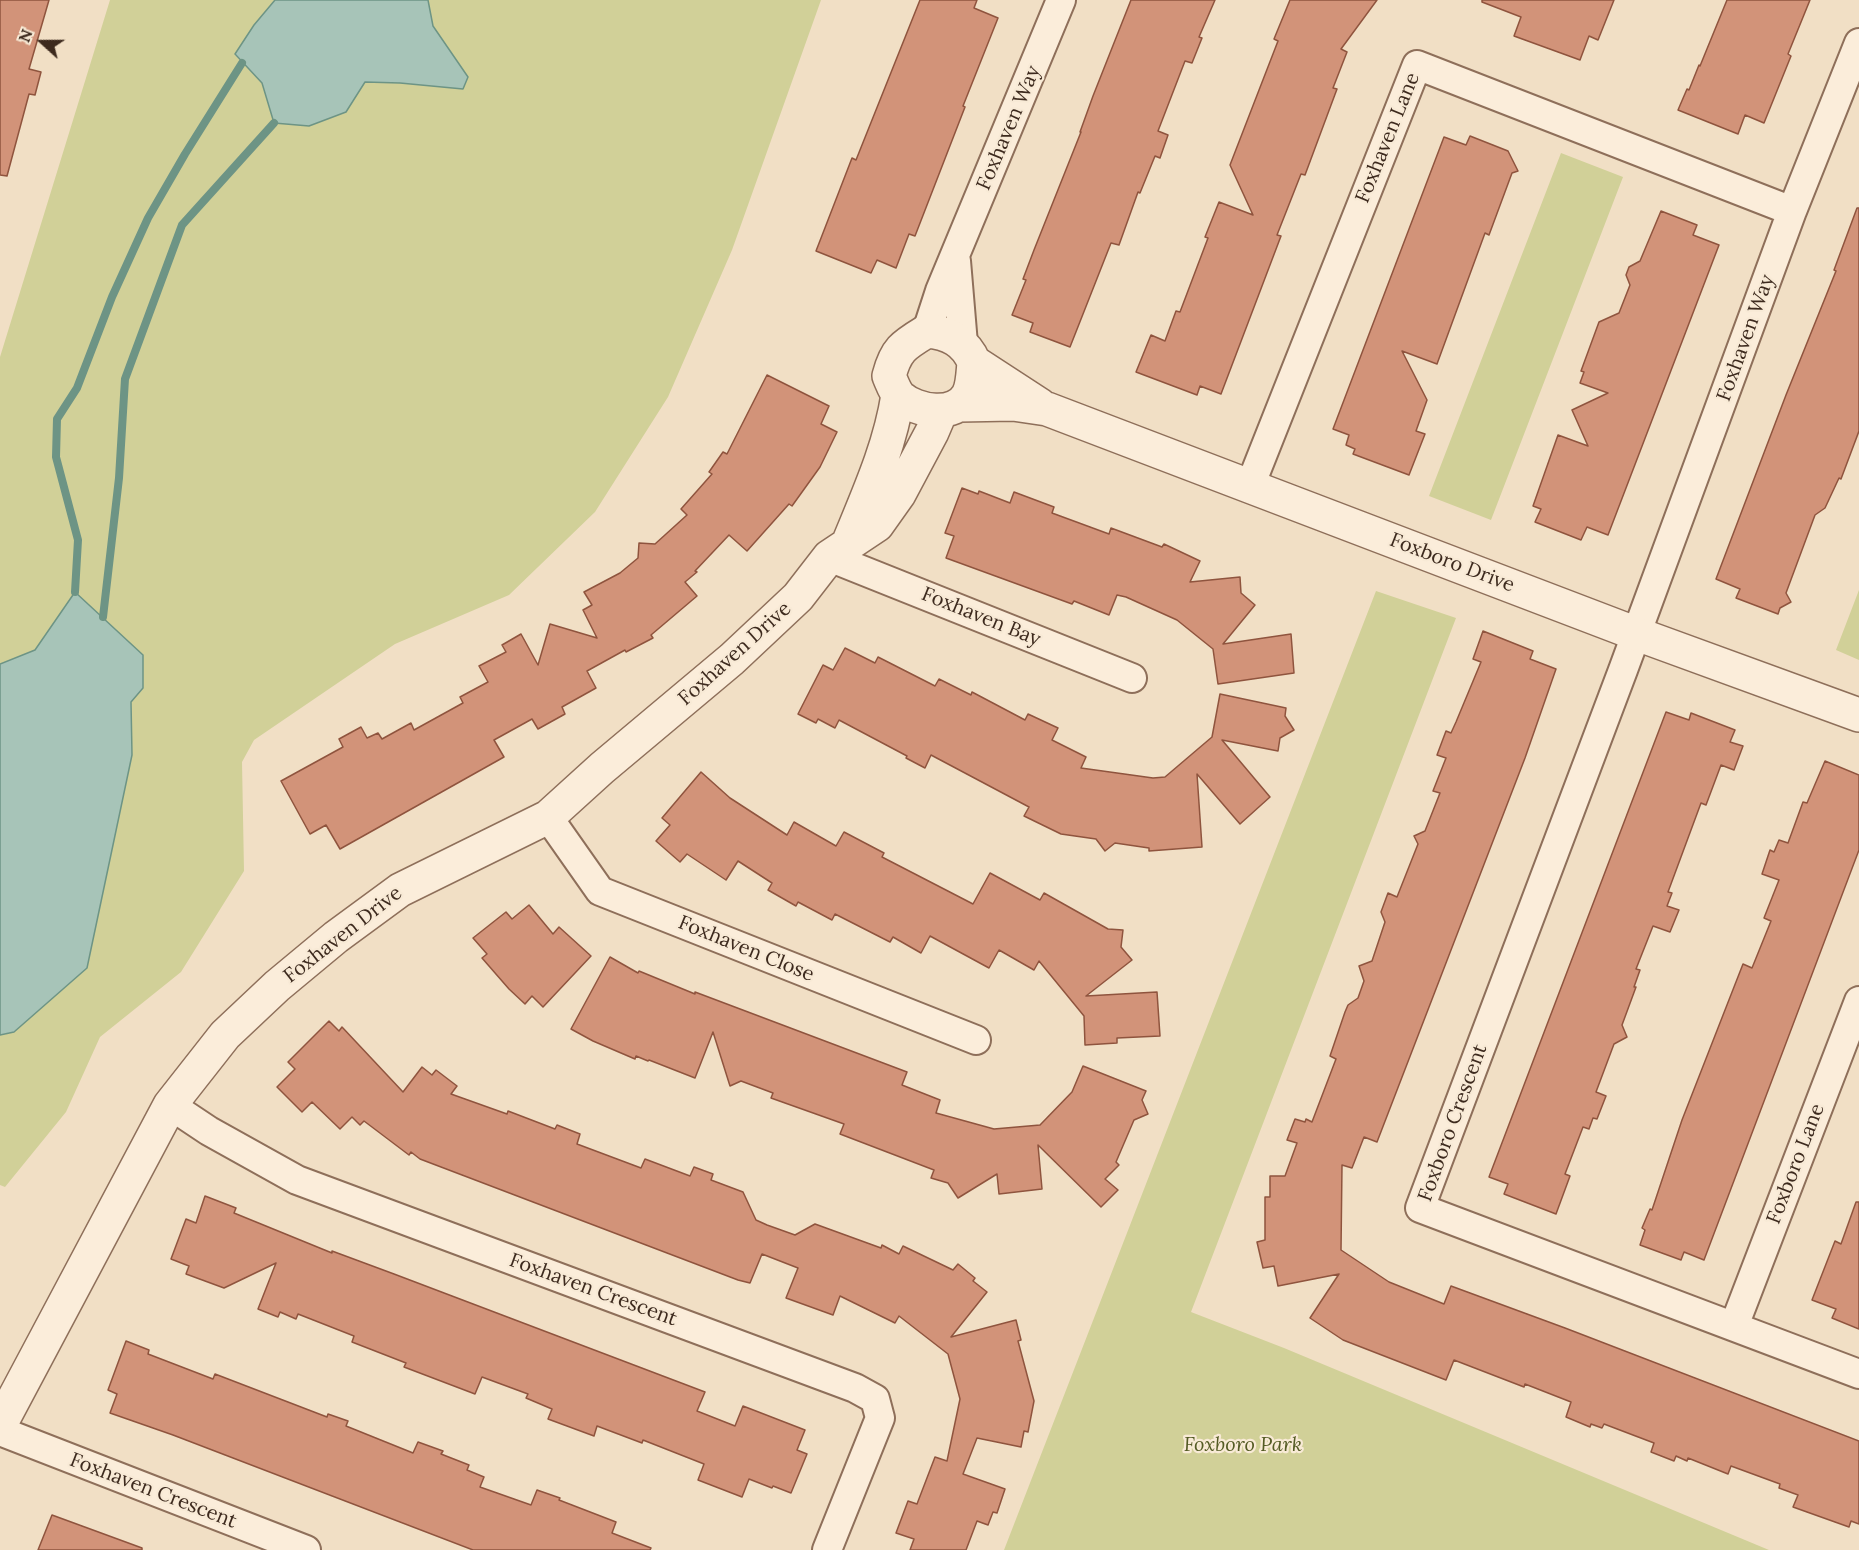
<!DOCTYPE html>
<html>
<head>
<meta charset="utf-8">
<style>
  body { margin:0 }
  #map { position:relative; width:1859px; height:1550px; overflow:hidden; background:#f1dfc5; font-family:Lora,serif }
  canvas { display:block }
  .north { position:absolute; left:12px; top:12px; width:60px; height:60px; -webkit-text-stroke:4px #f8ead6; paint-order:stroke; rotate:291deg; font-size:16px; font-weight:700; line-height:24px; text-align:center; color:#3d2a1e }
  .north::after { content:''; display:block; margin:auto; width:21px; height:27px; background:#3d2a1e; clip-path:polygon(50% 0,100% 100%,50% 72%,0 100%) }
</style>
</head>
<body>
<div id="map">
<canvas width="1859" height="1550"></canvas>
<div class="north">N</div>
</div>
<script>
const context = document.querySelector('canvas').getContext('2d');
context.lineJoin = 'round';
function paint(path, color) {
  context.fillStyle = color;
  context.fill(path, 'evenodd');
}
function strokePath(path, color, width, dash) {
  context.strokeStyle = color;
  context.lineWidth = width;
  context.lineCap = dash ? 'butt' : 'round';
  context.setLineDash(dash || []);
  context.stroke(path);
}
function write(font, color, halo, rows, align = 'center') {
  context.font = font + ' Lora,serif';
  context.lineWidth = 4.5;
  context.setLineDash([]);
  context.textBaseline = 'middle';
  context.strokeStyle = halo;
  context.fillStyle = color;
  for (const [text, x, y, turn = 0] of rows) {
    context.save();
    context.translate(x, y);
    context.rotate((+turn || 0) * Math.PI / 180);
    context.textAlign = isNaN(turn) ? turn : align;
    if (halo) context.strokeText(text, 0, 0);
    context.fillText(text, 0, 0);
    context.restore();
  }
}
paint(new Path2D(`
  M 110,0 L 275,0 L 254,25 L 235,55 L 262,83 L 274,123 L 346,112 L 365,82 L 400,83 L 451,52 L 433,26 L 428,0 L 821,0 L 732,250 L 668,397 L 595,512 L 509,595 L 395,644 L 254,740 L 242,762 L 244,871 L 181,972 L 100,1037 L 66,1112 L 5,1187 L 0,1185 L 0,1035 L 14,1032 L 132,755 L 131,702 L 143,688 L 75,592 L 35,650 L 0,664 L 0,357 Z
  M 1561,153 L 1623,177 L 1491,520 L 1429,496 Z
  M 1859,590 L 1859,660 L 1836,650 Z
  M 1376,591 L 1456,618 L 1191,1312 L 1284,1348 L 1769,1550 L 1004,1550 Z`), '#d1d098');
const water = new Path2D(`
  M 275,0 L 428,0 L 433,26 L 468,77 L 463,89 L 400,83 L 365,82 L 346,112 L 309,126 L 274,123 L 262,83 L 235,54 L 254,25 Z
  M 75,592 L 143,655 L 143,688 L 131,702 L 132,755 L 87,968 L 14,1032 L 0,1035 L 0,664 L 35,650 Z`);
paint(water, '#a7c4b8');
strokePath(water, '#6d9485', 1.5);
strokePath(new Path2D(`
  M 75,592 L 78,540 L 56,457 L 57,419 L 77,388 L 112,297 L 148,218 L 185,154 L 242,63
  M 103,617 L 119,478 L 125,379 L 182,225 L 274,123`), '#6d9485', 8);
const building = new Path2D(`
  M 0,0 L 49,0 L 29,69 L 41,72 L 35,95 L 29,94 L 7,176 L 0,175 Z
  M 920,0 L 977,0 L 974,8 L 998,18 L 963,106 L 965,107 L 915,236 L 909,234 L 896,268 L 877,260 L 871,273 L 816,251 L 852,158 L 856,160 Z
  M 1131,0 L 1215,0 L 1199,37 L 1202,38 L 1192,63 L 1185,61 L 1158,131 L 1168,135 L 1160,158 L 1155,156 L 1140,193 L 1138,192 L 1119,245 L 1111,243 L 1070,347 L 1030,332 L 1033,323 L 1012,315 L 1026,280 L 1023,279 L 1034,250 L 1081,132 L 1080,132 L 1093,96 Z
  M 1290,0 L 1377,0 L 1341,49 L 1347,52 L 1333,88 L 1337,89 L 1305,175 L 1301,174 L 1277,235 L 1281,236 L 1221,394 L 1200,386 L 1197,395 L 1136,372 L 1151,335 L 1165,341 L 1176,311 L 1180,312 L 1208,238 L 1205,237 L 1219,202 L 1253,215 L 1230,165 L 1278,41 L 1274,39 Z
  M 1482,0 L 1614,0 L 1598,40 L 1589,36 L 1580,60 L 1514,36 L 1521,17 L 1482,2 Z
  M 1727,0 L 1810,0 L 1788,54 L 1791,56 L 1764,123 L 1745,115 L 1738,134 L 1678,110 L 1687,89 L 1689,90 L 1699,65 L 1700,66 Z
  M 1470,136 L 1508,151 L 1518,171 L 1512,173 L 1489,235 L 1485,233 L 1437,364 L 1402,351 L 1427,400 L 1416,431 L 1425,434 L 1409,475 L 1353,454 L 1355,449 L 1346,445 L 1349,435 L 1333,429 L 1444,137 L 1466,145 Z
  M 1857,208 L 1859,208 L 1859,431 L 1841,479 L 1839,478 L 1825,508 L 1815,515 L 1786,593 L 1791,602 L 1780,608 L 1778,614 L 1736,598 L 1740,589 L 1716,579 L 1786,395 L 1836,271 L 1834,270 Z
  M 1661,211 L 1697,225 L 1693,235 L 1719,245 L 1608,535 L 1587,527 L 1581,540 L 1535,522 L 1541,509 L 1533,506 L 1558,435 L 1588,446 L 1572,410 L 1608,393 L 1580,383 L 1584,372 L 1581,371 L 1599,322 L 1619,313 L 1630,285 L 1626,275 L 1629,267 L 1640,261 Z
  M 767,375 L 829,406 L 821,424 L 837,432 L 820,467 L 792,506 L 789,504 L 747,551 L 729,535 L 695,571 L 697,572 L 685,582 L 697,596 L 651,635 L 653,638 L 626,652 L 625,650 L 587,671 L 596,688 L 562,707 L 565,714 L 538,729 L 532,719 L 494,740 L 504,757 L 340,849 L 326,825 L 310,834 L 281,781 L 343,747 L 339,739 L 361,727 L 367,738 L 378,733 L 382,739 L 411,723 L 414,730 L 463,703 L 460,697 L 488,682 L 479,666 L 506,652 L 502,645 L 521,634 L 538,665 L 550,624 L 597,638 L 583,610 L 592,605 L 584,592 L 620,573 L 638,558 L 639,543 L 655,544 L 687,515 L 681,509 L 712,474 L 709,472 L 723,452 L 727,454 Z
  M 962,488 L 978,494 L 979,491 L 1010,503 L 1014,492 L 1054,507 L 1052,513 L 1109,534 L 1111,528 L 1162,547 L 1164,544 L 1200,561 L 1190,582 L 1240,577 L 1241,593 L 1255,605 L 1223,644 L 1291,634 L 1294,673 L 1218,684 L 1213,649 L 1177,620 L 1126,597 L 1117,595 L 1109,615 L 1074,601 L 1072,604 L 946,558 L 954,536 L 945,533 Z
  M 1483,631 L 1533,651 L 1530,659 L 1556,669 L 1525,758 L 1377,1142 L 1364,1137 L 1352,1168 L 1342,1165 L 1341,1250 L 1389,1282 L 1444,1304 L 1451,1286 L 1565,1328 L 1859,1441 L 1859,1524 L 1851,1521 L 1849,1527 L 1793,1507 L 1798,1495 L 1779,1488 L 1780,1484 L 1731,1466 L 1728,1474 L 1688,1458 L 1687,1461 L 1676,1456 L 1674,1461 L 1651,1452 L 1654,1443 L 1604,1424 L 1602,1428 L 1591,1424 L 1590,1427 L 1566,1417 L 1571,1402 L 1525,1384 L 1524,1387 L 1454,1360 L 1446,1380 L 1343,1340 L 1310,1318 L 1339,1274 L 1278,1286 L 1274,1266 L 1263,1268 L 1257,1242 L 1265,1240 L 1265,1197 L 1270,1197 L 1270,1176 L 1285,1176 L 1297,1143 L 1287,1140 L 1295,1119 L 1305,1122 L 1306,1119 L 1312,1122 L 1336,1059 L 1330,1056 L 1345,1012 L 1348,1005 L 1358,998 L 1364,981 L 1359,966 L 1372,961 L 1385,922 L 1381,912 L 1388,893 L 1397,897 L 1418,844 L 1414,836 L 1425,831 L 1440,793 L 1433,791 L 1446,758 L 1437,755 L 1446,731 L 1451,733 L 1456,722 L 1481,662 L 1473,659 Z
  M 845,648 L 875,663 L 878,657 L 935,686 L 939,679 L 971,695 L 972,692 L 1025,720 L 1028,714 L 1058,728 L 1052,740 L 1086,757 L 1081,768 L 1153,778 L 1165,777 L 1212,737 L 1220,694 L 1286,708 L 1285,716 L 1294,730 L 1280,738 L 1278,751 L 1222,740 L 1270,797 L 1240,824 L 1197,774 L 1202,847 L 1149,851 L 1149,848 L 1115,843 L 1105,851 L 1096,839 L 1061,834 L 1024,816 L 1029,807 L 931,755 L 925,768 L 906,758 L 907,756 L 839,720 L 835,728 L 818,719 L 816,723 L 798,714 L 823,665 L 833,670 Z
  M 1666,712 L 1689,720 L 1691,713 L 1735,730 L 1730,742 L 1743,746 L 1734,770 L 1721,765 L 1706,805 L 1701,803 L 1668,892 L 1672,893 L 1667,906 L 1679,910 L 1670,932 L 1653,926 L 1636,969 L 1640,970 L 1634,987 L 1636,987 L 1622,1025 L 1627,1037 L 1614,1044 L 1596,1092 L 1606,1096 L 1597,1119 L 1593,1118 L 1589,1129 L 1583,1127 L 1565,1174 L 1570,1176 L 1556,1214 L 1504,1194 L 1508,1184 L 1489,1177 Z
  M 1825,761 L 1859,775 L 1859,850 L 1704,1260 L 1684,1252 L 1681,1260 L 1640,1245 L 1645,1230 L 1642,1228 L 1650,1209 L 1652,1210 L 1682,1120 L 1743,964 L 1752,968 L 1771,921 L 1764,918 L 1779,880 L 1762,874 L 1770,850 L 1774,852 L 1779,840 L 1788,843 L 1803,802 L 1807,803 Z
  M 701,772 L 730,798 L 787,835 L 794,822 L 836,846 L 844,832 L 884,853 L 882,857 L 973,904 L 990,873 L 1040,900 L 1044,893 L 1108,929 L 1123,930 L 1121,947 L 1132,960 L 1086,996 L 1157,992 L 1160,1036 L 1117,1038 L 1117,1043 L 1085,1045 L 1084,1016 L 1039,961 L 1034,970 L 999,950 L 989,968 L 930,936 L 921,953 L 893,937 L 890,942 L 835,914 L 832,920 L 798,902 L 796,906 L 768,890 L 772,883 L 738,861 L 726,880 L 687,854 L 680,862 L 656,841 L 670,825 L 662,818 Z
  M 529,905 L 553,934 L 559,927 L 591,956 L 543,1007 L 532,996 L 525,1004 L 509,989 L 482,958 L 487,954 L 473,938 L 506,912 L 512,919 Z
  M 610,957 L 638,973 L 639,971 L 695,994 L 695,992 L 907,1072 L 902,1085 L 940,1100 L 936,1113 L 994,1129 L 1040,1125 L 1072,1092 L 1083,1066 L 1146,1091 L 1142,1100 L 1148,1114 L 1134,1120 L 1116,1162 L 1119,1165 L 1105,1179 L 1118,1190 L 1101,1207 L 1038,1145 L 1042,1189 L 999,1194 L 997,1174 L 958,1198 L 948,1183 L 931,1178 L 934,1170 L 840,1134 L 844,1124 L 771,1098 L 773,1093 L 741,1081 L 730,1086 L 713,1032 L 695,1078 L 649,1060 L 648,1061 L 636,1056 L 635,1059 L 593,1041 L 571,1029 Z
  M 329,1021 L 339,1031 L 342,1027 L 403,1092 L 422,1067 L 432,1075 L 436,1070 L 457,1086 L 451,1094 L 507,1114 L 508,1111 L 555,1129 L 557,1125 L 580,1134 L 577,1144 L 641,1168 L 645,1159 L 690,1176 L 694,1167 L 713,1174 L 711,1180 L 743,1192 L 756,1220 L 767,1225 L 795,1235 L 815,1224 L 881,1248 L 882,1245 L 899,1254 L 903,1246 L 953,1270 L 958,1264 L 975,1278 L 973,1281 L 987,1292 L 951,1337 L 1016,1320 L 1021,1340 L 1018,1341 L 1034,1401 L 1028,1432 L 1024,1431 L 1021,1447 L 977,1438 L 963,1474 L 1005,1489 L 997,1513 L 993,1512 L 988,1525 L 977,1521 L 966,1550 L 910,1550 L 914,1539 L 896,1533 L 908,1501 L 917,1504 L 935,1457 L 947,1461 L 960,1399 L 948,1354 L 899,1316 L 895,1323 L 840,1296 L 833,1315 L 786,1298 L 798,1268 L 762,1254 L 750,1283 L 738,1280 L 420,1159 L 411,1152 L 409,1155 L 364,1121 L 360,1125 L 352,1117 L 340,1129 L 312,1102 L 302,1112 L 277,1087 L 295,1069 L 288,1062 Z
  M 205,1196 L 236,1208 L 234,1213 L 332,1253 L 332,1251 L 394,1274 L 705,1392 L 697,1411 L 735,1426 L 743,1406 L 805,1430 L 797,1450 L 807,1454 L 791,1493 L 773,1486 L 772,1488 L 749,1479 L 742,1497 L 698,1480 L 704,1464 L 643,1440 L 642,1443 L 597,1426 L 594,1436 L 548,1419 L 552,1409 L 526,1398 L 528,1394 L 482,1377 L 475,1394 L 404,1367 L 406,1363 L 352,1342 L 354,1336 L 298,1314 L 296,1319 L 280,1312 L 278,1317 L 258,1309 L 276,1263 L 224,1288 L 186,1274 L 189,1266 L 171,1259 L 186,1219 L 196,1223 Z
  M 1856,1202 L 1859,1202 L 1859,1329 L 1832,1318 L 1836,1309 L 1812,1300 L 1835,1241 L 1841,1244 Z
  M 126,1341 L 149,1350 L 148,1354 L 213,1379 L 215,1374 L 327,1417 L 328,1414 L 348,1421 L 346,1426 L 413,1453 L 418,1442 L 443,1451 L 441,1454 L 469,1465 L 467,1470 L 484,1477 L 480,1487 L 531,1505 L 537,1490 L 560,1498 L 559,1500 L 616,1522 L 612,1533 L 651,1548 L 650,1550 L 473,1550 L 173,1435 L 110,1413 L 117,1394 L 108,1390 Z
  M 52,1515 L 142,1548 L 142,1550 L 38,1550 Z`);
paint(building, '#d29379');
strokePath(building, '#8f543e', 1.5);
const minor = new Path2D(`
  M 1859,43 L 1792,211 L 1623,670 L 1420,1208 L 1859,1374
  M 956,261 L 963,344
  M 927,331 L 940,291 L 1061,0
  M 1250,486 L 1417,65 L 1792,211
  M 829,557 L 1132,678
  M 548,817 L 600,891 L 976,1040
  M 170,1105 L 209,1131 L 297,1180 L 855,1388 L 875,1399 L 880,1418 L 827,1550
  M 1734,1326 L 1859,1001
  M 0,1431 L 306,1550`);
const tertiary = new Path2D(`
  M 927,331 C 949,333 965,341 974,362 C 973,372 973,386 968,395 C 955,418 917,412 900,397 C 895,392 892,383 889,376 C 896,349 904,345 927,331 Z
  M 974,362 L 1040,405
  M 959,405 L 1013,404 L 1047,409 L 1637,634 L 1859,715
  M 848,544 C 868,495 890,447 898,395
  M 0,1425 L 170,1105 L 225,1035 L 277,986 L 336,937 L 400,890 L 548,817 L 602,768 L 732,659 L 798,597 L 829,557 L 877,525 L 899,494 L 932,432 L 941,411`);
strokePath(minor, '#8e6f5a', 32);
strokePath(tertiary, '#8e6f5a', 36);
strokePath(minor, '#fbedda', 28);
strokePath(tertiary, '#fbedda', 33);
write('20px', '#3d2a1e', '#f8ead6', [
  ["Foxhaven Way",1009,128,-67],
  ["Foxhaven Lane",1388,138,-68],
  ["Foxhaven Way",1746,338,-70],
  ["Foxboro Drive",1452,563,21],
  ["Foxhaven Bay",981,617,22],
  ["Foxhaven Drive",735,654,-42],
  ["Foxhaven Drive",343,935,-38],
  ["Foxhaven Close",746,949,22],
  ["Foxboro Crescent",1453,1123,-70],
  ["Foxboro Lane",1796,1164,-69],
  ["Foxhaven Crescent",593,1290,20],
  ["Foxhaven Crescent",153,1491,21]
]);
write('italic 20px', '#545b24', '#f8ead6', [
  ["Foxboro Park",1243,1445]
]);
</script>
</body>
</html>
